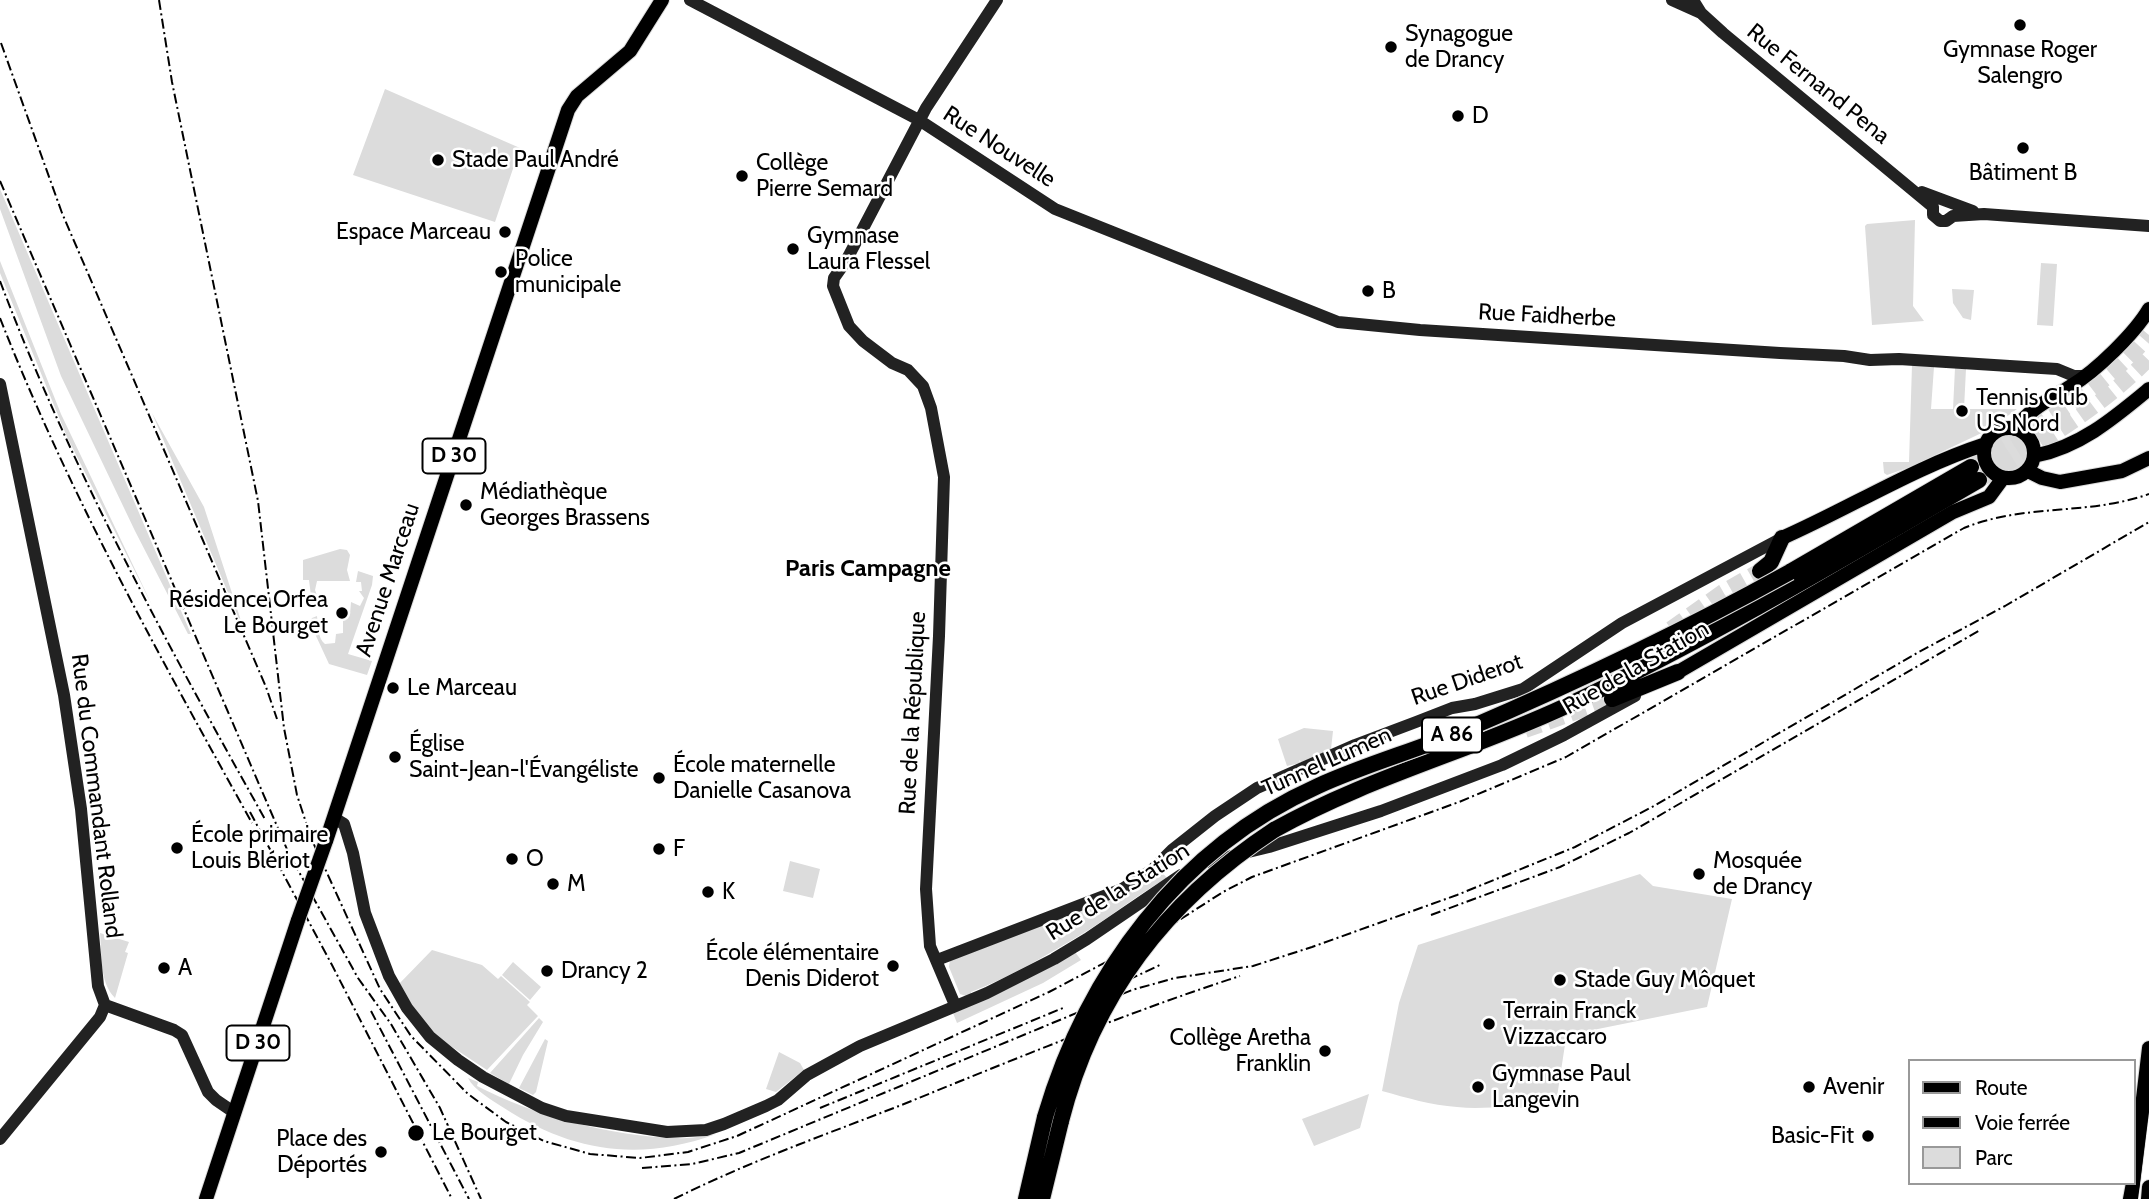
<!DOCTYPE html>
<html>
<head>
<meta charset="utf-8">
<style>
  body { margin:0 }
  #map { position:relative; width:2149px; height:1199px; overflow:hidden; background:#fff; font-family:Cabin,sans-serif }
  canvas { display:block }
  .legend { position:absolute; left:1908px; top:1059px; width:228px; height:126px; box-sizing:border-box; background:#fff; border:2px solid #999; margin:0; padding:9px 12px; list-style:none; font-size:21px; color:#000 }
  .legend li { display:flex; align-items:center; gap:14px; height:35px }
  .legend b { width:35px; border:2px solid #999 }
</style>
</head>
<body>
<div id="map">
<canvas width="2149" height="1199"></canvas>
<ul class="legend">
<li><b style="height:9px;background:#000"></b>Route</li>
<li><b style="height:9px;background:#000"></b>Voie ferrée</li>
<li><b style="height:19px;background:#dcdcdc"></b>Parc</li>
</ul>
</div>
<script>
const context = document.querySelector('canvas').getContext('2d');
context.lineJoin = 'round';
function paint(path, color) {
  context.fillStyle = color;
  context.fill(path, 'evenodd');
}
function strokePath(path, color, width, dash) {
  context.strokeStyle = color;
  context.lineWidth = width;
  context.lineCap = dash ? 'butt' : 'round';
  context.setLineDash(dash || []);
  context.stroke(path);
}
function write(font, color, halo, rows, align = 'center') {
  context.font = font + ' Cabin,sans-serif';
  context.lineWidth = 5;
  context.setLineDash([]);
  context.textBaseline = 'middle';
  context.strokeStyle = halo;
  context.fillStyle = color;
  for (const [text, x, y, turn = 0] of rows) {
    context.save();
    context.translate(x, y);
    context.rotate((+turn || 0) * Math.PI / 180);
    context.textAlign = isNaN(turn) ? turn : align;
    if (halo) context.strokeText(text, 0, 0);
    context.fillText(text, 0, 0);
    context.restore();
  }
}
paint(new Path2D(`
  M 385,89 L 520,148 L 495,222 L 353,175 Z
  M 0,189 L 191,634 L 188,634 L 135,531 L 61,376 L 0,209 Z
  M 1915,220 L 1913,306 L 1924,321 L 1872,325 L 1865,226 L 1867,224 Z
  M 0,261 L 61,414 L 152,605 L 67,437 L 0,273 Z
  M 2041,263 L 2057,264 L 2053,326 L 2037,325 Z
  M 1952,289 L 1974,290 L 1971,320 L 1963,318 L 1953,303 Z
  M 1912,365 L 1934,367 L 1931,409 L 1953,409 L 1955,368 L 1966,369 L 1964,409 L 2017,409 L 1990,429 L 1910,467 L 1887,475 L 1884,473 L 1883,462 L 1909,462 Z
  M 152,413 L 204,507 L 245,633 Z
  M1991 453a19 19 0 1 1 38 0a19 19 0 1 1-38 0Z
  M 340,549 L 347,550 L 350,555 L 347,570 L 350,581 L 317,581 L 315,590 L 318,598 L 306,599 L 305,597 L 311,596 L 309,580 L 303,580 L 303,560 Z
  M 358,571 L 373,576 L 372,585 L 348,654 L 372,661 L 367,675 L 329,664 L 310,623 L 312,618 L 317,616 C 318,627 318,639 325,644 L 335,643 L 336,634 L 343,633 L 343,615 L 350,614 L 351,602 L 360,606 L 364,598 L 359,591 L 362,591 L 361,582 L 356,582 Z
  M 1304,728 L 1333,731 L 1331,749 L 1302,763 L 1299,760 L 1300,763 L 1287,766 L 1278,739 Z
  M 790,861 L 820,869 L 813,898 L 783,891 Z
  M 1159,869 L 1167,878 C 1140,893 1117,912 1090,929 C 1053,952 1012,976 971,992 L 971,995 L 966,996 L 960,994 L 949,967 L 950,960 Z
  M 1640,874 L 1653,886 L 1732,899 L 1707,1007 L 1583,1032 L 1566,1038 L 1557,1097 L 1540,1095 L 1538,1110 C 1510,1104 1484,1110 1457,1107 C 1431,1105 1407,1098 1382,1091 L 1399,1003 L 1418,945 Z
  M 100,933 L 129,942 L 125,952 L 128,953 L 115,998 C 99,982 102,954 100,933 Z
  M 432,950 L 482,965 L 498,979 L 501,976 L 530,1002 L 527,1005 L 538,1016 L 487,1070 L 440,1039 L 422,1021 L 398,985 Z
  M 1075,952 L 1081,960 L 1043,983 L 957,1023 L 953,1013 Z
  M 513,962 L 541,987 L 530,1000 L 502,975 Z
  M 539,1018 L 543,1022 L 523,1055 L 509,1084 L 490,1073 Z
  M 545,1039 L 548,1041 L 536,1092 L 533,1095 L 519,1088 Z
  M 779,1052 L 800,1063 L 804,1070 L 776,1092 L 766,1089 Z
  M 468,1078 L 478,1082 L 477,1086 C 533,1115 611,1137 678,1138 C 690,1139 703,1136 716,1134 C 640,1162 572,1152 504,1108 C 492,1100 474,1090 468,1078 Z
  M 1369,1094 L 1360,1128 L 1314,1146 L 1302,1119 Z`), '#dcdcdc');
strokePath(new Path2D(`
  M 1971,467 C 2033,428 2101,393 2149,335
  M 1979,480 C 2039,443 2100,409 2149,358
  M 1671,629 L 1723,592 L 1760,571
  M 1525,730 L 1612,699`), '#d9d9d9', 16, [16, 8]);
const primary = new Path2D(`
  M1984 453a25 25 0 1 1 50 0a25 25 0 1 1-50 0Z
  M 2015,429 C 2029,409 2051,399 2071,386 C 2096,371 2135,333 2149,309
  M 2034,456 C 2080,447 2114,418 2149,389
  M 2028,471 L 2042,478 L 2060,482 L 2122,471 L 2149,458
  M 1782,538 C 1850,508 1915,467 1986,444
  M 1678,672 L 1953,512 L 1989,497 L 2003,478
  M 326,841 L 568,110 L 577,96 L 630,51 L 662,0
  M 2133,1182 L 2149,1048
  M 206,1199 L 298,920
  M 2130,1199 L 2133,1183
  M 2148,1199 L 2149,1187`);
const highway = new Path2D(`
  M 1760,571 L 1771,562 L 1782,538
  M 1790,572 L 1971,467
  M 1612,699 L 1678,672
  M 1274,830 C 1366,778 1470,751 1566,706 C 1708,639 1843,559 1979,480
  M 1026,1199 L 1045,1117
  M 1042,1199 L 1061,1121`);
strokePath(primary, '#dbdbdb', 16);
strokePath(highway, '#dbdbdb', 18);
strokePath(new Path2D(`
  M 690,0 L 919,120 L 1055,209 L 1338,322 L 1420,330 L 1780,353 L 1844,356 L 1870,360 L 1899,359 L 2057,369 L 2074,376 L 2084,376
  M 1672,0 L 1701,13
  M 1693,0 L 1701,13 L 1723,33 L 1933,207
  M 1922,192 L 1973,211
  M 1933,207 L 1933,215 L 1940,221 L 1946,221 L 1953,216
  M 1953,216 L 1984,214 L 2149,226
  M 0,384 L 64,695 L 81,809 L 98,986 L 105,1005 L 100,1017 L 0,1139
  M 334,818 L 344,824 L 353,853 L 365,913 L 389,976 L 407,1008 L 430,1037 L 458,1060 L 483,1077 L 542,1108 L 566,1116 L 667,1132 L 706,1130 L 724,1124 L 766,1106 L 778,1100 L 807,1075 L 860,1046 L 987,993 L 1054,959 L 1087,939 L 1181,875
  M 1203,863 L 1269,847 L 1381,811 L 1502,765 L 1564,735 L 1635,696
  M 937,960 L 1122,889 L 1152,870 L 1172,850 L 1215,816 L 1257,788 L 1355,745 L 1416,722 L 1452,708 L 1475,704 L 1523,689 L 1622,623 L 1782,538
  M 105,1005 L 174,1030 L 182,1035 L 208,1092 L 216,1100 L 235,1113
  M 955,1005 L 930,946 L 926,889 L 939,636 L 944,477 L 931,408 L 923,386 L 908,370 L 892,363 L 863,341 L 849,326 L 833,286 L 834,278 L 846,261 L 926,108 L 997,0`), '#222', 12);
strokePath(primary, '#000', 14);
strokePath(highway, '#000', 16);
strokePath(new Path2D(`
  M 2137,1199 L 2149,1104`), '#000', 2);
strokePath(new Path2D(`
  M 159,0 L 172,82 L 258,501 L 284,728 L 297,795 L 311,838 L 380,989 L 411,1036 L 468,1094 L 506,1122 L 544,1141 L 590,1154 L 640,1158 L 688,1152 L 737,1136 L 1049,992 L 1148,940 L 1223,892 L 1252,877 L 1459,802 L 1566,757 L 1964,528 C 2026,503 2087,516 2149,494
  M 1,43 L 62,213 L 266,687 L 277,719
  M 0,181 L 289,854 L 358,978 L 391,1024
  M 0,281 C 71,469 168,646 266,821
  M 0,318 C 69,494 161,659 252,823
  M 250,812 L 332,965 L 452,1199
  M 1431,915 L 1560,867 L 1629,833 L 1980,630
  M 1111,988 L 1162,964
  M 371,1011 L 469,1199
  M 391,1024 L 440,1108 L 481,1199
  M 820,1108 L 1063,1008
  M 642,1168 L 692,1164 L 739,1153 L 1132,990 L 1175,978 L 1253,966 L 1312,947 L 1457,895 L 1575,847 L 1652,807 L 1917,653 L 2005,606 L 2149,522
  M 674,1199 C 748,1162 827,1134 904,1104 C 1015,1059 1126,1013 1240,976`), '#000', 2, [10, 3.5, 2, 3.5]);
const primaryBridge = new Path2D(`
  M 298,920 L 326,841`);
const highwayBridge = new Path2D(`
  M 1045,1117 C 1087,974 1179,848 1318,786 C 1366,764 1418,750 1467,729 C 1577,682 1685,630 1790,572
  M 1061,1121 C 1093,995 1166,901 1274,830`);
strokePath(primaryBridge, '#dbdbdb', 16, []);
strokePath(highwayBridge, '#dbdbdb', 18, []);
strokePath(primaryBridge, '#000', 14);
strokePath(highwayBridge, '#000', 16);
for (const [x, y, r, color] of [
  [2020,25,7,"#000"],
  [1391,47,7,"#000"],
  [1458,116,7,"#000"],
  [2023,148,7,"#000"],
  [438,160,7,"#000"],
  [742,176,7,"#000"],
  [505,232,7,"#000"],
  [793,249,7,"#000"],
  [501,272,7,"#000"],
  [1368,291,7,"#000"],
  [1962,411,7,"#000"],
  [466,505,7,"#000"],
  [342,613,7,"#000"],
  [393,688,7,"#000"],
  [395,757,7,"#000"],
  [659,778,7,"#000"],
  [177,848,7,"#000"],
  [659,849,7,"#000"],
  [512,859,7,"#000"],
  [1699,874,7,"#000"],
  [553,884,7,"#000"],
  [708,892,7,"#000"],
  [893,966,7,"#000"],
  [164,968,7,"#000"],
  [547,971,7,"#000"],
  [1560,980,7,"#000"],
  [1489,1024,7,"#000"],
  [1325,1051,7,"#000"],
  [1478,1087,7,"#000"],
  [1809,1087,7,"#000"],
  [416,1133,9,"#000"],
  [1868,1136,7,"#000"],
  [381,1152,7,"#000"]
]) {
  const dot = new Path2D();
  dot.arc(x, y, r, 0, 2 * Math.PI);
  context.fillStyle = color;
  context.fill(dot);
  strokePath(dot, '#fff', 2.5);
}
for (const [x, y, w] of [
  [454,456,63],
  [1452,735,60],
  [258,1043,63]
]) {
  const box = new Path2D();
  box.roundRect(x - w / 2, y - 17.5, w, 35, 5);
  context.fillStyle = '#fff';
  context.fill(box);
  strokePath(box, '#000', 2);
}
write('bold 21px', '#000', null, [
  ["D 30",454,456],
  ["A 86",1452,735],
  ["D 30",258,1043]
]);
write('23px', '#000', '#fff', [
  ["Synagogue",1405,34],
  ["de Drancy",1405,60],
  ["Gymnase Roger",2020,50,"center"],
  ["Salengro",2020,76,"center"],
  ["D",1472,116],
  ["Stade Paul André",452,160],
  ["Collège",756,163],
  ["Pierre Semard",756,189],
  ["Bâtiment B",2023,173,"center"],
  ["Espace Marceau",491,232,"right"],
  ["Gymnase",807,236],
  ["Laura Flessel",807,262],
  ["Police",515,259],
  ["municipale",515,285],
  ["B",1382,291],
  ["Tennis Club",1976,398],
  ["US Nord",1976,424],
  ["Médiathèque",480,492],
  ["Georges Brassens",480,518],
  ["Résidence Orfea",328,600,"right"],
  ["Le Bourget",328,626,"right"],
  ["Le Marceau",407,688],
  ["Église",409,744],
  ["Saint-Jean-l'Évangéliste",409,770],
  ["École maternelle",673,765],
  ["Danielle Casanova",673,791],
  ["École primaire",191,835],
  ["Louis Blériot",191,861],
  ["F",673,849],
  ["O",526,859],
  ["Mosquée",1713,861],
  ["de Drancy",1713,887],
  ["M",567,884],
  ["K",722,892],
  ["École élémentaire",879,953,"right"],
  ["Denis Diderot",879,979,"right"],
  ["A",178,968],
  ["Drancy 2",561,971],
  ["Stade Guy Môquet",1574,980],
  ["Terrain Franck",1503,1011],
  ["Vizzaccaro",1503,1037],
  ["Collège Aretha",1311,1038,"right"],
  ["Franklin",1311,1064,"right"],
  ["Gymnase Paul",1492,1074],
  ["Langevin",1492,1100],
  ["Avenir",1823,1087],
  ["Le Bourget",432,1133],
  ["Basic-Fit",1854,1136,"right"],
  ["Place des",367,1139,"right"],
  ["Déportés",367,1165,"right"]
], 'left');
write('23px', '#000', '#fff', [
  ["Rue Fernand Pena",1818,84,39],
  ["Rue Nouvelle",999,147,33],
  ["Rue Faidherbe",1547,316,3],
  ["Avenue Marceau",388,580,-72],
  ["Rue de la Station",1636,668,-30],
  ["Rue Diderot",1467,680,-19],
  ["Rue de la République",913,713,-87],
  ["Tunnel Lumen",1327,762,-24],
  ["Rue du Commandant Rolland",96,796,83],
  ["Rue de la Station",1118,892,-32]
]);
write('bold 24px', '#000', '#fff', [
  ["Paris Campagne",868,569]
]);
</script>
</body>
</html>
